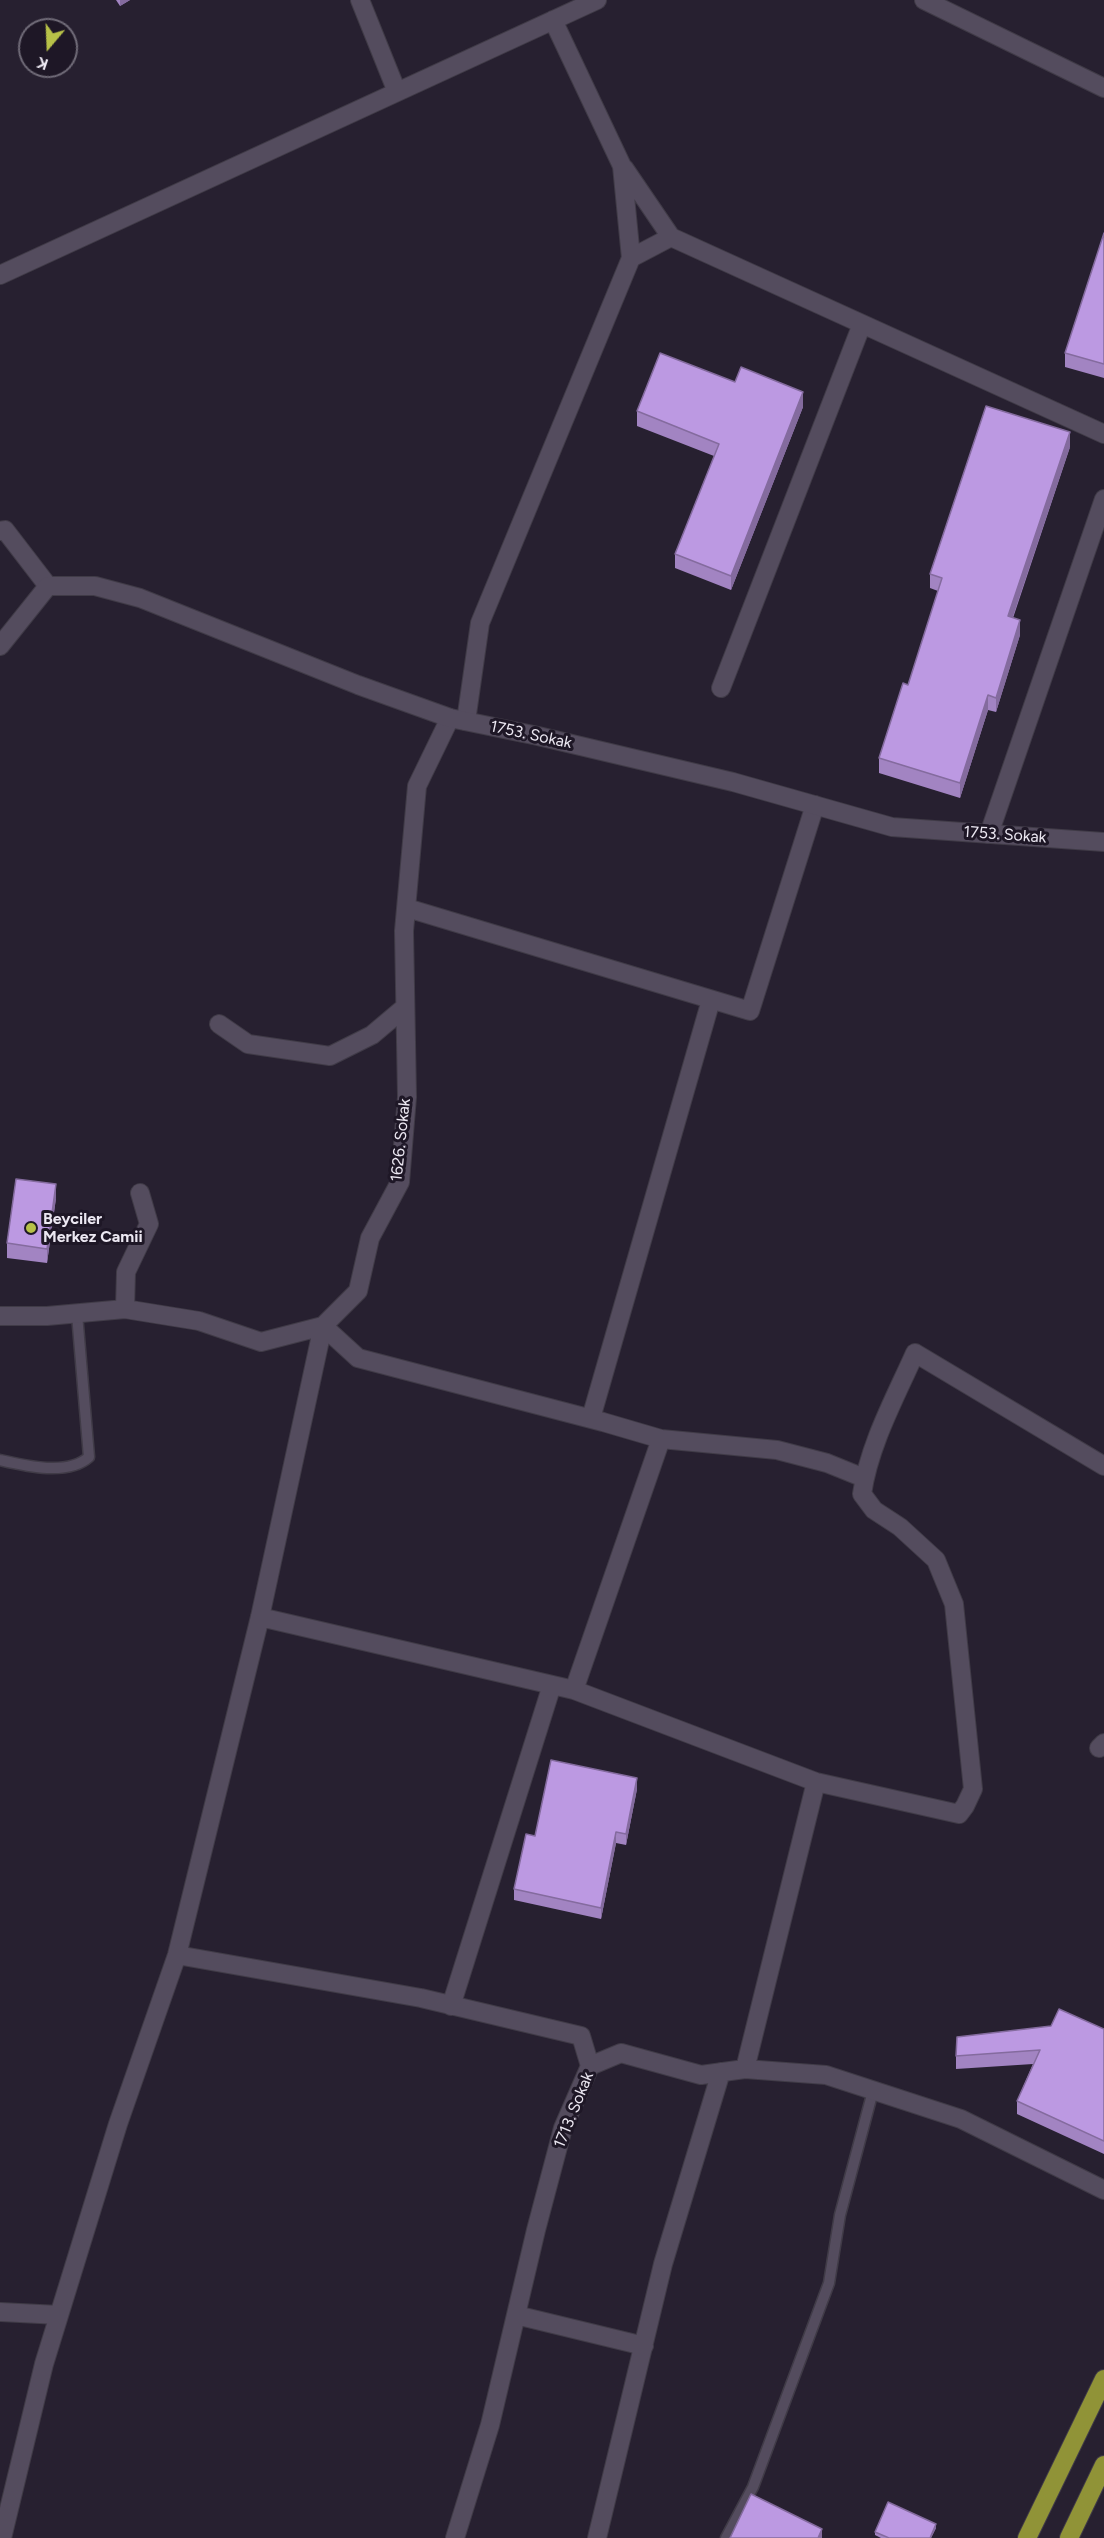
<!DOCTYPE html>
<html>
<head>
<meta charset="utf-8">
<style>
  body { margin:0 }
  #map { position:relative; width:1104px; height:2538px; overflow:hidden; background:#272030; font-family:Figtree,sans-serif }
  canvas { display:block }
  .north { position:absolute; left:18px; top:18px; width:60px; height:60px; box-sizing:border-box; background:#1e1726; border:2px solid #706b78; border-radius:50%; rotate:199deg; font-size:16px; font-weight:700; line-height:24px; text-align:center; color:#ece8f2 }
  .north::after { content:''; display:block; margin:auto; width:21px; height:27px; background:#b7c148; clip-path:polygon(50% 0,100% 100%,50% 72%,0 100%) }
</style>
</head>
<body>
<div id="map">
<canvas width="1104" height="2538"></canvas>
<div class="north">K</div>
</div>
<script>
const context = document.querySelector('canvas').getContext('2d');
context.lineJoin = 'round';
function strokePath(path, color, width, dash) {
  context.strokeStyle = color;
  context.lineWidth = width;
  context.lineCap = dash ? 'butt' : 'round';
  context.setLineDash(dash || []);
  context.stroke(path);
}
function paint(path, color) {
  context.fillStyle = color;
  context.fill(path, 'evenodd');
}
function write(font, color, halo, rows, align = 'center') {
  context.font = font + ' Figtree,sans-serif';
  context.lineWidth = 6;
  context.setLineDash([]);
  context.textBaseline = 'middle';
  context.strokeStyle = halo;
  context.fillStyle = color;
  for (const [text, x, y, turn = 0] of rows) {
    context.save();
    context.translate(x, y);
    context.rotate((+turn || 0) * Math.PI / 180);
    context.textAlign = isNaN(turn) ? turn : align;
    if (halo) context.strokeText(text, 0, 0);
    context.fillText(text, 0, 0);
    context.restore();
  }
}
const lane = new Path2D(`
  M 0,1460 C 26,1466 68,1476 89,1457 L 77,1314
  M 726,2538 L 753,2487 L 829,2283 L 840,2215 L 873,2091`);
const street = new Path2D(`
  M 360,0 L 397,92
  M 924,0 L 1104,88
  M 624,168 L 671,237 L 1104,434
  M 631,258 L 671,237
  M 0,275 L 597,0
  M 0,531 L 5,530 L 48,586
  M 721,688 L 862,324
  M 466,721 L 480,623 L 631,258 L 622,166 L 553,20
  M 989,834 L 1104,499
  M 407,908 L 750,1011 L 815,805
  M 219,1024 L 248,1044 L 330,1056 L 372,1035 L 404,1008
  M 125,1309 L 126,1272 L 149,1224 L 140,1193
  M 0,1316 L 47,1316 L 125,1309 L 199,1321 L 261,1342 L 323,1326 L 358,1291 L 370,1238 L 400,1182 L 407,1097 L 404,931 L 417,786 L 450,718
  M 323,1326 L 358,1358 L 603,1422 L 661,1439 L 777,1450 L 827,1463 L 864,1478
  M 591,1418 L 711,1000
  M 260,1617 L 574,1690 L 816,1782 L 959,1814 L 965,1806 L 973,1789 L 954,1604 L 936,1560 L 900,1527 L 874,1510 L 862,1494 C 869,1445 895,1398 915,1353 L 1104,1466
  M 574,1690 L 661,1439
  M 1099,1748 L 1104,1743
  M 177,1955 L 421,1998 L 581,2036 L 590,2066
  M 451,2006 L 552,1685
  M 745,2069 L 816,1782
  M 0,2312 L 59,2315
  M 516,2315 L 644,2346
  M 2,2538 L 44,2364 L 118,2124 L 177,1955 L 260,1617 L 323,1326
  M 455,2538 L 490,2425 L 536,2230 L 563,2128 L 590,2066 L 621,2053 L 701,2075 L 745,2069 L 826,2075 L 961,2119 L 1104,2190
  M 597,2538 L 663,2264 L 721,2072`);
const secondary = new Path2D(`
  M 0,646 L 48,586 L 95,586 L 140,598 L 358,685 L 450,718 L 538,736 L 733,782 L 892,827 L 1104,842`);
const primary = new Path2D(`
  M 1027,2538 L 1104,2379
  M 1069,2538 L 1104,2465`);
strokePath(lane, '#403b47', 13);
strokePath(street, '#403b47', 20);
strokePath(secondary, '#403b47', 20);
strokePath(primary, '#403b47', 20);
strokePath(lane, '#544c5e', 10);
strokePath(street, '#544c5e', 18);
strokePath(secondary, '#544c5e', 18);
strokePath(primary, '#909337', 18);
paint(new Path2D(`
  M 116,0 L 130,0 L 120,6 Z
  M 1104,233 L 1104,378 L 1065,367 L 1065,353 Z
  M 735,382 L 803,407 L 731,590 L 675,568 L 675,554 L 714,456 L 637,426 L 637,411 Z
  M 1070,447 L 1013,618 L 1020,635 L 996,712 L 988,710 L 960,798 L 879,773 L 879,758 L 908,685 L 938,591 L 930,588 L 930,574 Z
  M 56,1198 L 47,1263 L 7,1258 L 7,1243 Z
  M 637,1789 L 626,1845 L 616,1843 L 601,1919 L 514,1900 L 514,1889 L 535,1836 Z
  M 1104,2029 L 1104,2154 L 1017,2114 L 1017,2101 L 1033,2064 L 956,2069 L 956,2056 Z
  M 936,2528 L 931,2538 L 881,2538 L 875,2535 L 875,2532 Z`), '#a284c2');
paint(new Path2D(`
  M 120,0 L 130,0 L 120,6 Z
  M 803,392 L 803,407 L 731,590 L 731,576 Z
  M 1070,432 L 1070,447 L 1008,631 L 1008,616 Z
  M 1020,620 L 1020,635 L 996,712 L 996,698 Z
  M 988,695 L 988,710 L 960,798 L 960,783 Z
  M 56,1184 L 56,1198 L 47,1263 L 47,1249 Z
  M 637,1778 L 637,1789 L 626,1845 L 626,1834 Z
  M 616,1832 L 616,1843 L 601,1919 L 601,1908 Z
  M 936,2524 L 936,2528 L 931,2538 L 930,2538 Z
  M 822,2529 L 822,2538 L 818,2538 Z`), '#846b9e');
const building = new Path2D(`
  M 1104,233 L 1104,364 L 1065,353 Z
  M 660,353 L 735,382 L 741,367 L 803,392 L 731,576 L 675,554 L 719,444 L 637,411 Z
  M 986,406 L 1070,432 L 1008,616 L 1020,620 L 996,698 L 988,695 L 960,783 L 879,758 L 903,683 L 908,685 L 942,578 L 930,574 Z
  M 16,1179 L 56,1184 L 47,1249 L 7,1243 Z
  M 551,1760 L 637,1778 L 626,1834 L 616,1832 L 601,1908 L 514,1889 L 526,1834 L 535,1836 Z
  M 1059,2009 L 1104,2029 L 1104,2141 L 1017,2101 L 1040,2050 L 956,2056 L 957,2037 L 1051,2026 Z
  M 751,2494 L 822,2529 L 818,2538 L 730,2538 Z
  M 888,2502 L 936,2524 L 930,2538 L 889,2538 L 875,2532 Z`);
paint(building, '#bc99e2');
strokePath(building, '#846b9e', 1.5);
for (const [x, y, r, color] of [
  [31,1228,6,"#b7c148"]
]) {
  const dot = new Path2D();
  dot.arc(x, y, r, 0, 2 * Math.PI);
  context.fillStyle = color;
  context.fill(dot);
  strokePath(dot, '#1e1726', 2);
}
write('16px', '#ece8f2', '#1e1726', [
  ["1753. Sokak",531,735,12],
  ["1753. Sokak",1005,835,4],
  ["1626. Sokak",401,1140,-84],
  ["1713. Sokak",574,2110,-68]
]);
write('bold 16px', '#ece8f2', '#1e1726', [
  ["Beyciler",43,1219],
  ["Merkez Camii",43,1237]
], 'left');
</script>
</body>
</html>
